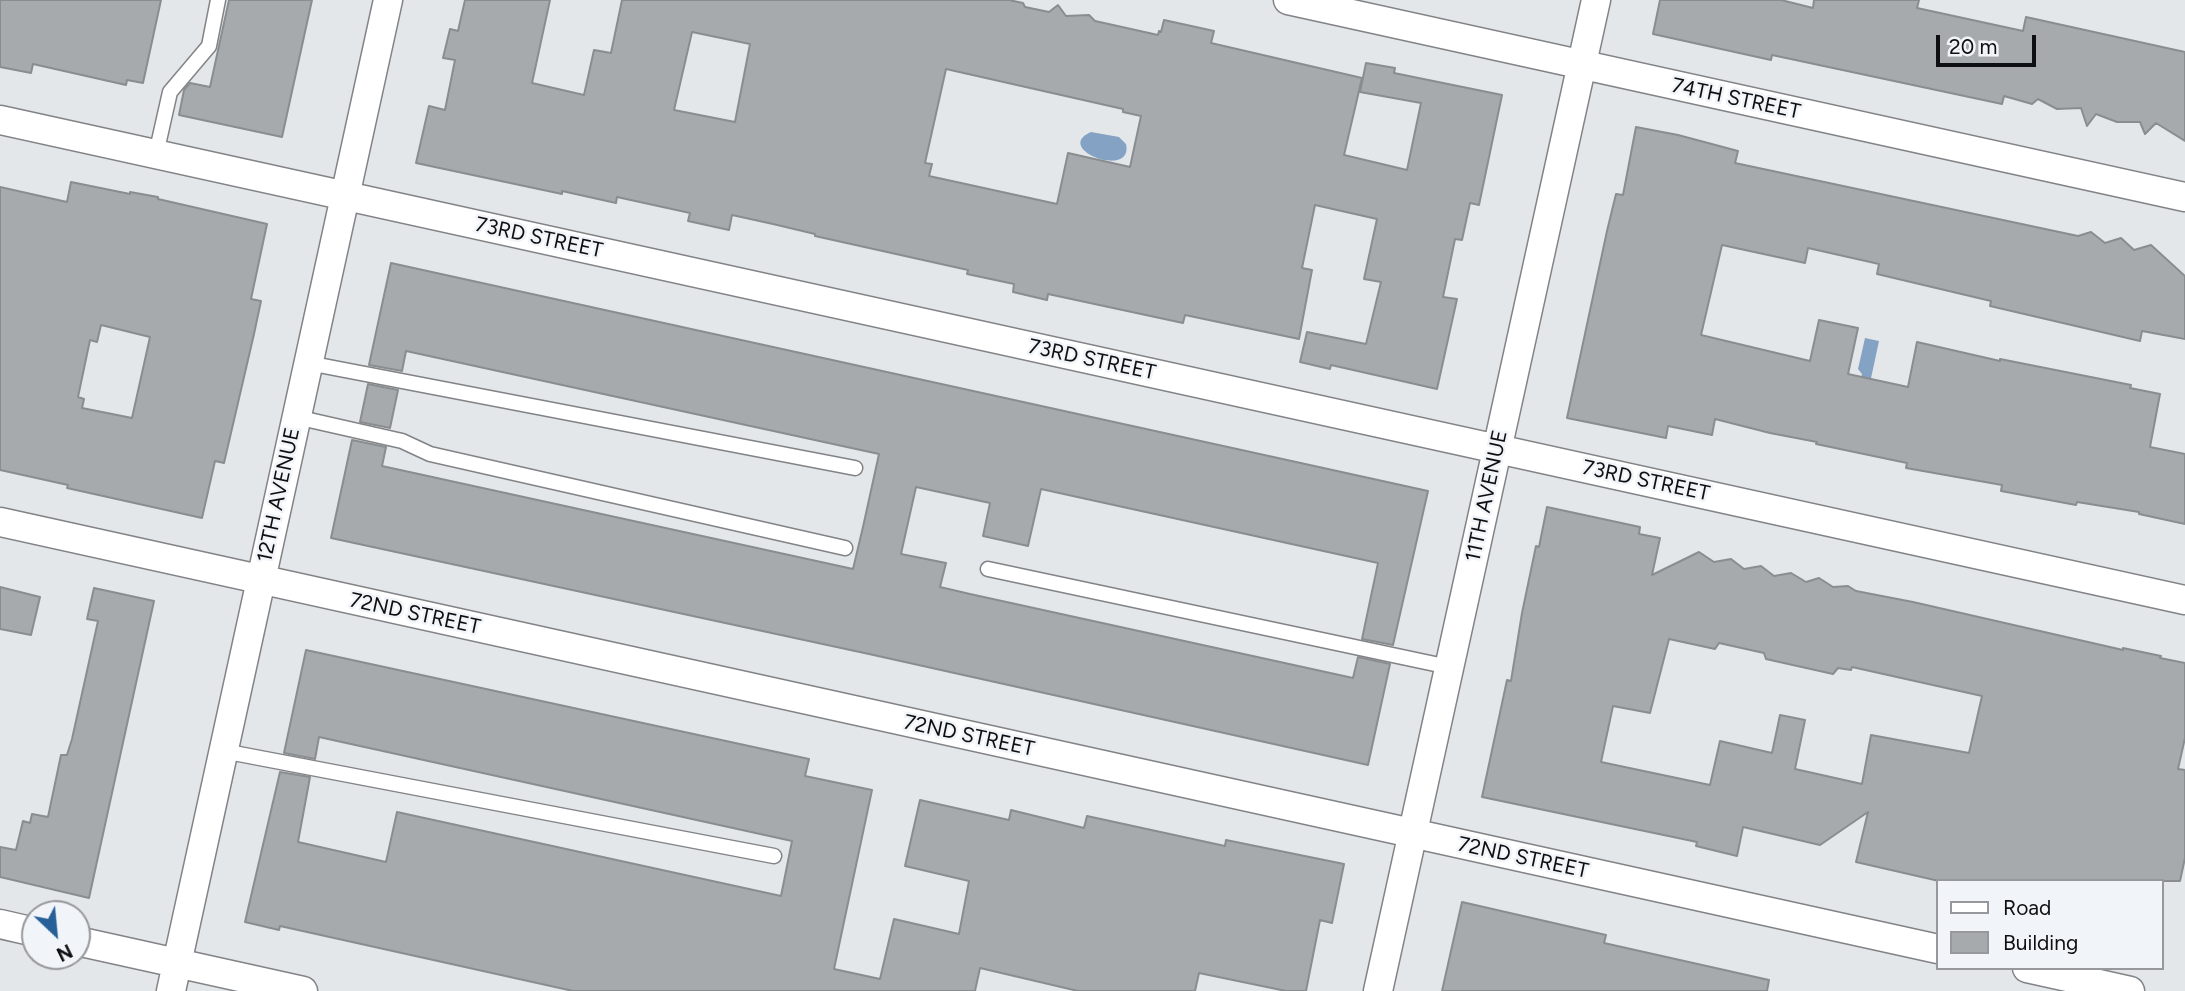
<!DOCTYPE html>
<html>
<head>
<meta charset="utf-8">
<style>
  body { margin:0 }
  #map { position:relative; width:2185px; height:991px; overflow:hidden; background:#e4e7ea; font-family:Figtree,sans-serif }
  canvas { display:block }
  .legend { position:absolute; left:1936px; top:879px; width:228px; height:91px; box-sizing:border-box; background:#f1f4f8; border:2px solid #96989b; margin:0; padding:9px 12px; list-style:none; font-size:21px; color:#0e0f10 }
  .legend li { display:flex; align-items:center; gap:14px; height:35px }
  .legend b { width:35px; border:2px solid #96989b }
  .north { position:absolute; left:21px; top:900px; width:70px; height:70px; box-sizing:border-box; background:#f1f4f8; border:2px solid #96989b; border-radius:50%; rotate:154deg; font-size:19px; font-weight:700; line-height:28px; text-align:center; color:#0e0f10 }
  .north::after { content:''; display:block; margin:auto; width:24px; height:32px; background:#276098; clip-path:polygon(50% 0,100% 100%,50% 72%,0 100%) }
  .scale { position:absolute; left:1936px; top:35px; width:100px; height:32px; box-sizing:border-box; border:4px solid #0e0f10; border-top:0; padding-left:9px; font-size:21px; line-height:24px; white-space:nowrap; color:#0e0f10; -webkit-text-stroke:5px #f1f4f8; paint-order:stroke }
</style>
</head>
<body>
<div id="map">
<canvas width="2185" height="991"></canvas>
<ul class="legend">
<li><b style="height:9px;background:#fff"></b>Road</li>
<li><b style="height:19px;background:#a7aaad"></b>Building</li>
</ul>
<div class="north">N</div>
<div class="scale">20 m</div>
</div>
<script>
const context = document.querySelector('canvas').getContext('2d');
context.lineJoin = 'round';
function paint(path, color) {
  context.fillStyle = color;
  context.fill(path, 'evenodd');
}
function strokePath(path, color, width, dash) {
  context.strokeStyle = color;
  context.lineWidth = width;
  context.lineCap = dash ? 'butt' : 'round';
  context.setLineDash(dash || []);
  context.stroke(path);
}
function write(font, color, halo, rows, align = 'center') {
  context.font = font + ' Figtree,sans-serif';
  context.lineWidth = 5;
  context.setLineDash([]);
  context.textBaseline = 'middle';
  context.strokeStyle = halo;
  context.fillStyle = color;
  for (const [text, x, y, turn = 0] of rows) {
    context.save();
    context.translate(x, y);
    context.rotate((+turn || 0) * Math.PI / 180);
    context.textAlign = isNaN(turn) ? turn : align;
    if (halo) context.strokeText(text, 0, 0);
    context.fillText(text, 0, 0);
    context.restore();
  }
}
paint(new Path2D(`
  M 1091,132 L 1119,137 L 1126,144 C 1134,180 1052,149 1091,132 Z
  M 1865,338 L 1879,341 L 1870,383 L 1860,381 L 1862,374 L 1858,369 Z`), '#84a2c3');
const building = new Path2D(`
  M 0,0 L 161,0 L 143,83 L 127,80 L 126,85 L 33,64 L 31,73 L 0,67 Z
  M 229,0 L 312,0 L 282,137 L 179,115 L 184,90 L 190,83 L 210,87 Z
  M 465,0 L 550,0 L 532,83 L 584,95 L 594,50 L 611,53 L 622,0 L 1009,0 L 1023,3 L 1025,7 L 1049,12 L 1058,5 L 1066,16 L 1089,15 L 1095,21 L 1158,35 L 1159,31 L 1161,32 L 1164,20 L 1214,31 L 1211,43 L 1362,78 L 1344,155 L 1407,170 L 1421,103 L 1360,92 L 1366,63 L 1395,68 L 1394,73 L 1502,95 L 1479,205 L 1470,203 L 1462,240 L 1455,239 L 1443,297 L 1457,299 L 1437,389 L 1331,365 L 1330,369 L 1300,362 L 1307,332 L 1366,344 L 1381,282 L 1364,279 L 1377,219 L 1315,205 L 1302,268 L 1312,270 L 1299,339 L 1185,315 L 1183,323 L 1048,294 L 1047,300 L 1013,292 L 1014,284 L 967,274 L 968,270 L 815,236 L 815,234 L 773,224 L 732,215 L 729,230 L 688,221 L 690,213 L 617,197 L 616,203 L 562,191 L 562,194 L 416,163 L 429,106 L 445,110 L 455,60 L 443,58 L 450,29 L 458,31 ZM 692,32 L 750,44 L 735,122 L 674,110 ZM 946,69 L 1123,109 L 1123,112 L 1141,116 L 1130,167 L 1068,153 L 1057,204 L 929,176 L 932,164 L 925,163 Z
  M 1660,0 L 1781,0 L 1813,8 L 1814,0 L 1919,0 L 1917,8 L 2023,31 L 2026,17 L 2185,52 L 2185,141 L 2156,123 L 2145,134 L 2140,122 L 2117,122 L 2096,114 L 2087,126 L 2081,108 L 2057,109 L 2038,99 L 2032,104 L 2004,96 L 2002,104 L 1772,55 L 1771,60 L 1653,34 Z
  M 1636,127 L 1678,135 L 1738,151 L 1735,163 L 2078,236 L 2091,232 L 2105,243 L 2121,238 L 2134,250 L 2151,245 L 2185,276 L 2185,339 L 2142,331 L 2140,341 L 1990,306 L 1991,301 L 1877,274 L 1879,264 L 1808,248 L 1805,263 L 1722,245 L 1701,335 L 1810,361 L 1819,320 L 1858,328 L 1848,374 L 1908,387 L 1917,342 L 2000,361 L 2000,359 L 2131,385 L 2130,388 L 2160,394 L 2150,447 L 2185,454 L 2185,524 L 2139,514 L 2139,512 L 2077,502 L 2076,505 L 2001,491 L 2002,485 L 1906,468 L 1907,463 L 1816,444 L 1817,442 L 1770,433 L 1715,419 L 1712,435 L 1668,426 L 1666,438 L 1567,418 L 1607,231 L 1616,194 L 1623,195 Z
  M 71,182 L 130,194 L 130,192 L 158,197 L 158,199 L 267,224 L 251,299 L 261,301 L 254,334 L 224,463 L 215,461 L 202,518 L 67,488 L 68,485 L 0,470 L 0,187 L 67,202 ZM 101,325 L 150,337 L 132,418 L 82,408 L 84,399 L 78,397 L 90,340 L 97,342 Z
  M 391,263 L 1428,491 L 1393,645 L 1362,639 L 1378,563 L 1041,489 L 1028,546 L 983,536 L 990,503 L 916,487 L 901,554 L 946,563 L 940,587 L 970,594 L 1353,678 L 1358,657 L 1390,664 L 1368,765 L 869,654 L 331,538 L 352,440 L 386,447 L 382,466 L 853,569 L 863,527 L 879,454 L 406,351 L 402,371 L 369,365 Z
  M 368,384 L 398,390 L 390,428 L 360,422 Z
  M 1547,507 L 1640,527 L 1639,534 L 1660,538 L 1652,575 L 1699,552 L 1714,562 L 1731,559 L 1744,569 L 1761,566 L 1774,576 L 1791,573 L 1806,582 L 1819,578 L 1833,587 L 1848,586 L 1856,591 L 1913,602 L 2123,650 L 2123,648 L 2161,656 L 2160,658 L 2185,663 L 2185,738 L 2178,769 L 2185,770 L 2185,858 L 2180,881 L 1939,881 L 1856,862 L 1868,812 L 1820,845 L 1743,827 L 1737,856 L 1696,846 L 1697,842 L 1482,797 L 1507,680 L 1511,681 L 1522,613 L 1536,546 L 1539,547 ZM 1669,639 L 1715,649 L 1719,643 L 1764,653 L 1766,659 L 1833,674 L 1838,668 L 1851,670 L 1852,667 L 1982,696 L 1969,753 L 1871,735 L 1862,784 L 1795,769 L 1805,720 L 1780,715 L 1772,753 L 1720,741 L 1710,785 L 1601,762 L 1613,706 L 1650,713 Z
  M 0,587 L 40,597 L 31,635 L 0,629 Z
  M 94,588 L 154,601 L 89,898 L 0,877 L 0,847 L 16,850 L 23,821 L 30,823 L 32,814 L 48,817 L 61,755 L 67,755 L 72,739 L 98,621 L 87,619 Z
  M 306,650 L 809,759 L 805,776 L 872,790 L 834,969 L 880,979 L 894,919 L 959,934 L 969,881 L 905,866 L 920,800 L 1009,820 L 1011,810 L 1084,828 L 1087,816 L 1225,846 L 1226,840 L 1344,864 L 1332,923 L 1320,920 L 1306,991 L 1286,991 L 1199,973 L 1195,991 L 1078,991 L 980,968 L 975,991 L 573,991 L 280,926 L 279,930 L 245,922 L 280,772 L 310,777 L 298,842 L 386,862 L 397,812 L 781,896 L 792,841 L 319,737 L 315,759 L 284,753 Z
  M 1462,902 L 1606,935 L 1604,943 L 1769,980 L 1767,991 L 1442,991 Z`);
paint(building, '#a7aaad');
strokePath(building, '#8a8d90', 2);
const service = new Path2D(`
  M 156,154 L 170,92 L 209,46 L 218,0
  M 308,363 L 855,468
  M 296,417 L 402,441 L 430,454 L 845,548
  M 988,569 L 1449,667
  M 223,751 L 774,856`);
const minor = new Path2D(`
  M 1288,0 L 2185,197
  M 0,120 L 2185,600
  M 0,522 L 1938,949
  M 0,924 L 35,932
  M 77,941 L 303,991
  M 2027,968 L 2130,991
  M 171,991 L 388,0
  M 1378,991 L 1596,0`);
strokePath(service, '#818386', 17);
strokePath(minor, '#818386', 31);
strokePath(service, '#fff', 14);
strokePath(minor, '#fff', 28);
write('21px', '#0e0f10', '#f1f4f8', [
  ["74TH STREET",1736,99,12],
  ["73RD STREET",539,238,12],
  ["73RD STREET",1092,360,12],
  ["73RD STREET",1646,481,12],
  ["12TH AVENUE",279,495,-78],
  ["11TH AVENUE",1487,496,-78],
  ["72ND STREET",415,614,12],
  ["72ND STREET",969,736,12],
  ["72ND STREET",1523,858,12]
]);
</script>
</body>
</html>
